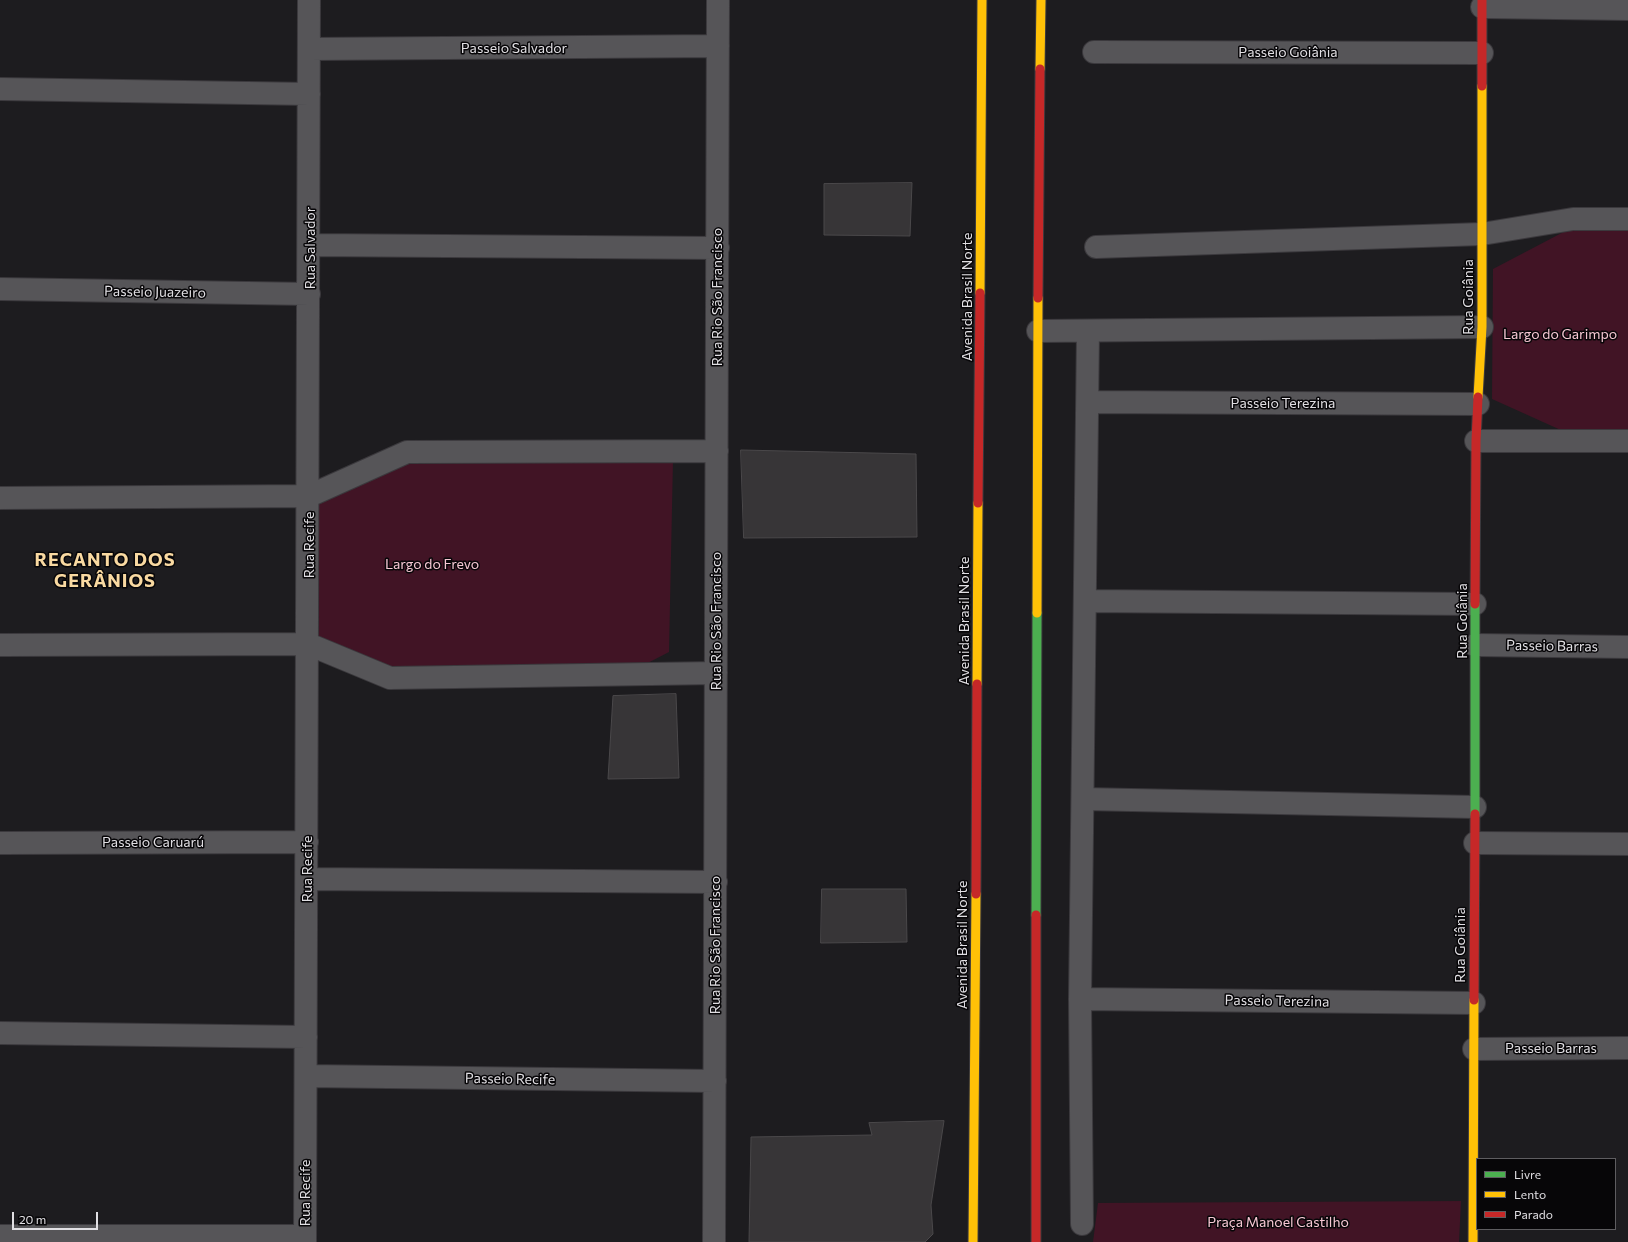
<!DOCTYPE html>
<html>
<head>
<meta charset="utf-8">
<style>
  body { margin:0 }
  #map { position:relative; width:1628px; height:1242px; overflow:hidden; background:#1d1c1f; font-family:Commissioner,sans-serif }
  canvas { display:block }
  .legend { position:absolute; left:1476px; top:1158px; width:140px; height:72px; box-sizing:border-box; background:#070608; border:1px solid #5e5d60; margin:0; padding:5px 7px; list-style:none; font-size:12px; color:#e1dfe3 }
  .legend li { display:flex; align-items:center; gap:8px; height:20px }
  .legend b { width:20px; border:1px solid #5e5d60 }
  .scale { position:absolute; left:12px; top:1212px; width:86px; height:18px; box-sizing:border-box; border:2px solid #e1dfe3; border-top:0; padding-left:5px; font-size:12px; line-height:14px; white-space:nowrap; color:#e1dfe3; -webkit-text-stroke:3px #070608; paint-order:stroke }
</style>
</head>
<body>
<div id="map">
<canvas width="1628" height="1242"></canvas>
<ul class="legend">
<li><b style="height:5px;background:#4caf50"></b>Livre</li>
<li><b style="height:5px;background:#ffc107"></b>Lento</li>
<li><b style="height:5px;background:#c62828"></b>Parado</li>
</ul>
<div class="scale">20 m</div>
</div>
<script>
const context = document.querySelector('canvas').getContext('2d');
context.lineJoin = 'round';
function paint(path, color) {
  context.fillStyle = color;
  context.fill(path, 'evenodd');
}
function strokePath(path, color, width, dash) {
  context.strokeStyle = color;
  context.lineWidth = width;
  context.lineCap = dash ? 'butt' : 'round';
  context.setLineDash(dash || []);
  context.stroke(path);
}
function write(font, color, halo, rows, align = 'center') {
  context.font = font + ' Commissioner,sans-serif';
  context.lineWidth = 3;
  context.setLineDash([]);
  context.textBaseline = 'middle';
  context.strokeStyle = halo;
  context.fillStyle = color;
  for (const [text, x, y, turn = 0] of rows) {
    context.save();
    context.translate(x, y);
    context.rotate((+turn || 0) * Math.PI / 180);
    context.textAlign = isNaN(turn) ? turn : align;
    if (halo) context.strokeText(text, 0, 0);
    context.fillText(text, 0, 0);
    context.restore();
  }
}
paint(new Path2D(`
  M 1575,226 L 1628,227 L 1628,430 L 1563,431 L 1492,399 L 1493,269 Z
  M 408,460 L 673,460 L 669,652 L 638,668 L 387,670 L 317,639 L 318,500 Z
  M 1461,1201 L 1459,1242 L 1093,1242 L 1098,1203 Z`), '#411425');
const building = new Path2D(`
  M 912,183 L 910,236 L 824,235 L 824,184 Z
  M 741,450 L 916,454 L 917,537 L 744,538 Z
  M 676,694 L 679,778 L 608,779 L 613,696 Z
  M 822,889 L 906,889 L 907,942 L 821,943 Z
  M 944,1121 L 931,1205 L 933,1234 L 925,1242 L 749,1242 L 751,1137 L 872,1135 L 869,1123 Z`);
paint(building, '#373537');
strokePath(building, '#4a484a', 1);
const street = new Path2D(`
  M 1482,7 L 1628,9
  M 309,49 L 718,46
  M 1094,52 L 1482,53
  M 0,89 L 309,94
  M 310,245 L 718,248
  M 1096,247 L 1482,234 L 1573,219 L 1628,219
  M 0,289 L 309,294
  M 1038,331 L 1482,327
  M 1088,402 L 1478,404
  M 1476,441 L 1628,441
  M 0,498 L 309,496 L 407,452 L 717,451
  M 1085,601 L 1475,604
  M 0,645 L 308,644 L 390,678 L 716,673
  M 1475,645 L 1628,647
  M 1083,799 L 1475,807
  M 0,843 L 307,842
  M 1475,843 L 1628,844
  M 307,879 L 716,882
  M 1080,999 L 1474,1003
  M 0,1033 L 306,1037
  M 1474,1049 L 1628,1048
  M 306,1076 L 715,1081
  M 1082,1224 L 1080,999 L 1088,331
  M 0,1236 L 305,1236
  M 305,1242 L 309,0
  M 714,1242 L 718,0`);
const fast = new Path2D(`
  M 1475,814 L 1475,604
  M 1036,915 L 1037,613`);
const slow = new Path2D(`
  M 1040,69 L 1041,0
  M 980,293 L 982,0
  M 1478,397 L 1482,327 L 1482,86
  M 1037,613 L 1038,298
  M 977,684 L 978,503
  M 973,1242 L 976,894
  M 1473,1242 L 1474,1000`);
const jam = new Path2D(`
  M 1482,0 L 1482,86
  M 1038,298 L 1040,69
  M 978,503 L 980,293
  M 1475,604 L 1476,441 L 1478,397
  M 976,894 L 977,684
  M 1474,1000 L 1475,814
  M 1036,1242 L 1036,915`);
strokePath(street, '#3b393d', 24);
strokePath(fast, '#3b393d', 11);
strokePath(slow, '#3b393d', 11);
strokePath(jam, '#3b393d', 11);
strokePath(street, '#565558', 22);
strokePath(fast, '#4caf50', 9);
strokePath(slow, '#ffc107', 9);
strokePath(jam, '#c62828', 9);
write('14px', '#e1dfe3', '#070608', [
  ["Passeio Salvador",514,48],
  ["Passeio Goiânia",1288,52],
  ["Rua Salvador",310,248,-90],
  ["Passeio Juazeiro",155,292,1],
  ["Rua Rio São Francisco",717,297,-90],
  ["Avenida Brasil Norte",967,297,-90],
  ["Rua Goiânia",1468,297,-90],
  ["Passeio Terezina",1283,403],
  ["Rua Recife",309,545,-90],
  ["Rua Rio São Francisco",716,621,-90],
  ["Avenida Brasil Norte",964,621,-90],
  ["Rua Goiânia",1462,621,-90],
  ["Passeio Barras",1552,646,1],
  ["Passeio Caruarú",153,842],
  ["Rua Recife",307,869,-90],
  ["Rua Rio São Francisco",715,945,-90],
  ["Avenida Brasil Norte",962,945,-90],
  ["Rua Goiânia",1460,945,-90],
  ["Passeio Terezina",1277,1001,1],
  ["Passeio Barras",1551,1048],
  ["Passeio Recife",510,1079,1],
  ["Rua Recife",305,1193,-90]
]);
write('14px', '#f6c7d3', '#070608', [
  ["Largo do Garimpo",1560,334],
  ["Largo do Frevo",432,564],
  ["Praça Manoel Castilho",1278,1222]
]);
context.letterSpacing = '1px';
write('bold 18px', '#f9d9a1', '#070608', [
  ["RECANTO DOS",105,560],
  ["GERÂNIOS",105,581]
]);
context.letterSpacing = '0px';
</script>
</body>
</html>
